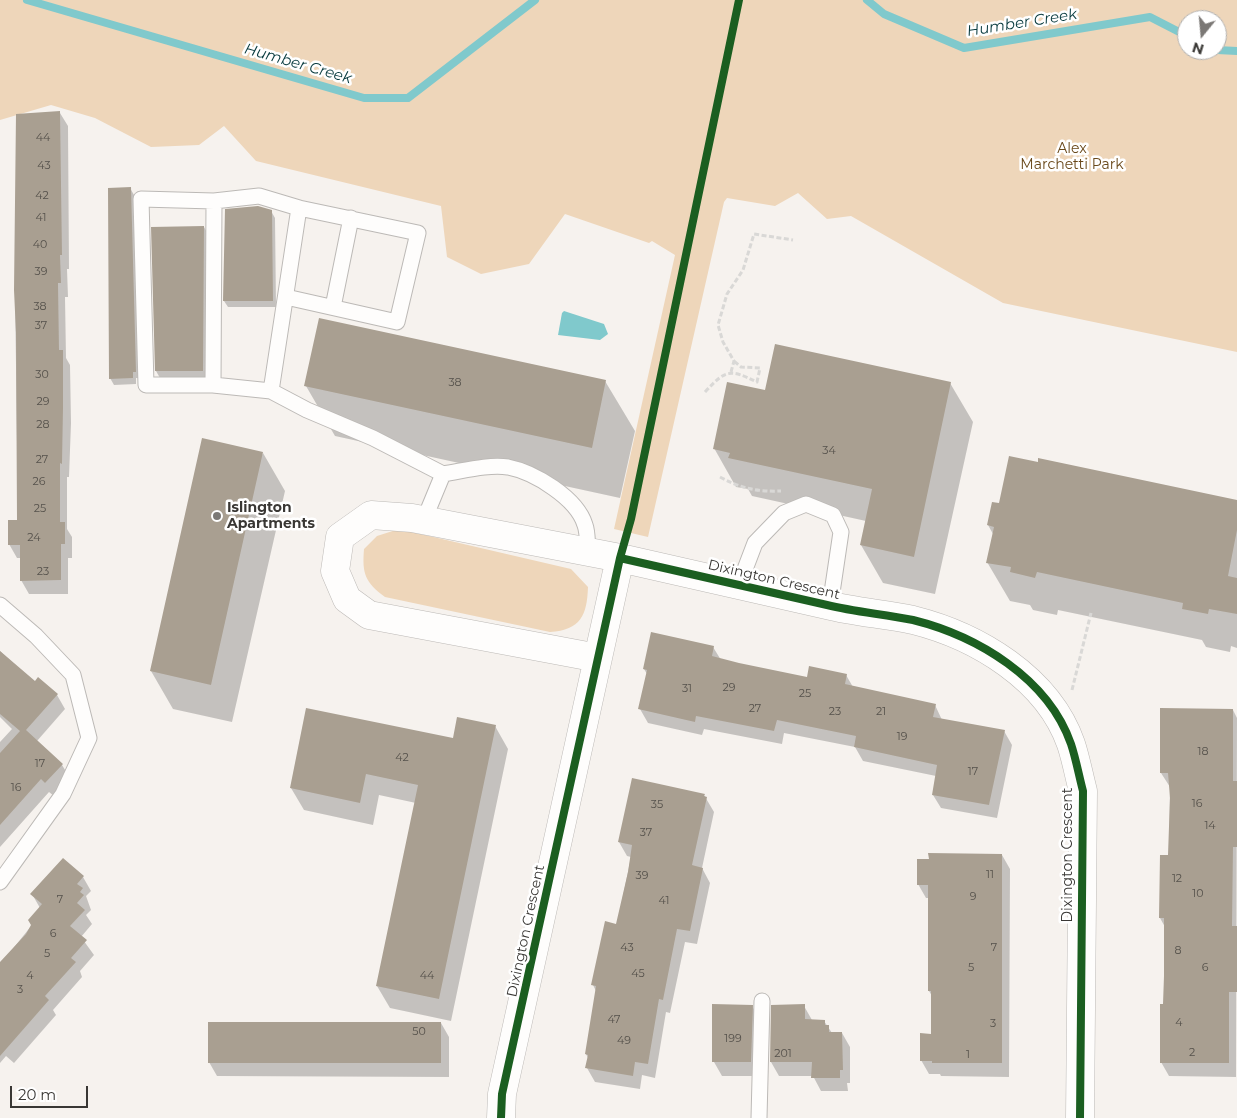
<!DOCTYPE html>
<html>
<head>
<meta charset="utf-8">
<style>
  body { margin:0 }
  #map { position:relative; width:1237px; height:1118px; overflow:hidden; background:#f6f2ee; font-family:Montserrat,sans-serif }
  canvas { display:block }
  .north { position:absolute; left:1177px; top:10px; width:50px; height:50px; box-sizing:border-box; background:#fff; border:1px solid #b0afae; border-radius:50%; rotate:197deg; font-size:14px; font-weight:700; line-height:20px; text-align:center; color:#393734 }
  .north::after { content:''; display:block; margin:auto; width:18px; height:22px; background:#7b7875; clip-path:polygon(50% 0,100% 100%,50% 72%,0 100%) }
  .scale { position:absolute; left:10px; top:1086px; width:78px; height:22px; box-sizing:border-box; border:2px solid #393734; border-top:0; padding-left:6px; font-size:15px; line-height:18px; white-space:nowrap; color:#393734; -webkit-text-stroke:4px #fff; paint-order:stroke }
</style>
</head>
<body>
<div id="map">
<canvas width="1237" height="1118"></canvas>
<div class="north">N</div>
<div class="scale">20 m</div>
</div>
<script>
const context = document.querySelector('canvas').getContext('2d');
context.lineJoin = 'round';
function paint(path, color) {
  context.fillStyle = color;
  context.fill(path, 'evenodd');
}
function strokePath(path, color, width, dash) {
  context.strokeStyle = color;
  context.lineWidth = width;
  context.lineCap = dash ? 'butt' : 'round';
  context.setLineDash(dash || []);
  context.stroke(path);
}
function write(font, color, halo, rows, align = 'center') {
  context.font = font + ' Montserrat,sans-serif';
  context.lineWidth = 5;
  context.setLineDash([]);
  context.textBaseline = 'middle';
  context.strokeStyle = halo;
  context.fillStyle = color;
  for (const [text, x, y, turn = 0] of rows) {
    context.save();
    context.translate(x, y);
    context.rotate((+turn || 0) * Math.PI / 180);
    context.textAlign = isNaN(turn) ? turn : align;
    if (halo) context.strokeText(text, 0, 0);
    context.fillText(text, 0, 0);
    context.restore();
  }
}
paint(new Path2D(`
  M 0,0 L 1237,0 L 1237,352 L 1003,303 L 851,216 L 827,219 L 798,193 L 775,206 L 727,198 L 724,202 L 648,537 L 614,529 L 675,255 L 652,241 L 649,243 L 565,214 L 529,264 L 481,274 L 447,257 L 441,206 L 256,161 L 224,126 L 199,145 L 151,147 L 95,118 L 51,105 L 0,120 ZM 1187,20 L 1217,20 L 1217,50 L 1187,50 Z
  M 399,529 L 571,569 L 588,587 C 587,615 581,630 550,632 L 385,597 C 365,582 362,574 364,549 L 377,536 Z`), '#eed6ba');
paint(new Path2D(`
  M 564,311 L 604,324 L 608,334 L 600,340 L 558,335 L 562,313 Z`), '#80c9cc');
paint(new Path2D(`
  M 60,113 L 68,126 L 69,269 L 67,269 L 68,297 L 65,297 L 66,358 L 70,365 L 71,423 L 69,477 L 67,477 L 67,529 L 72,537 L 72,558 L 68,558 L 68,594 L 29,594 L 21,580 L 21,558 L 17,558 L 9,544 L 18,521 L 15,290 Z
  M 130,188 L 134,195 L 139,378 L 136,378 L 136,384 L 114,385 L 110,378 Z
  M 271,211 L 275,218 L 276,307 L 228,307 L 224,301 Z
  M 204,227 L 208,234 L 206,377 L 160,378 L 156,371 L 152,228 Z
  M 605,381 L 635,431 L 620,498 L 335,436 L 306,386 Z
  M 950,383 L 973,422 L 935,594 L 883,583 L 861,545 L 866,521 L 752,496 L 748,489 L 736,487 L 714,448 L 766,391 Z
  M 263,453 L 285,491 L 232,722 L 173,709 L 151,671 Z
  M 1237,501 L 1237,648 L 1231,646 L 1230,652 L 1206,647 L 1202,640 L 1058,610 L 1057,615 L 1033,610 L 1030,605 L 1010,601 L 987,562 L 993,534 L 988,525 Z
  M 713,647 L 721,660 L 808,678 L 846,675 L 853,687 L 935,705 L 942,720 L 1004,731 L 1012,745 L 997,818 L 941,808 L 933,795 L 936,776 L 863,761 L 855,747 L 784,733 L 782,744 L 704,729 L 702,735 L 648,723 L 640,709 L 647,674 L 644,669 Z
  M 0,651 L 35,683 L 38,679 L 57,695 L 65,709 L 37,741 L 62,765 L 70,778 L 54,796 L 49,792 L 0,847 L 0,742 L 12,729 L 0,717 Z
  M 1233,710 L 1237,718 L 1236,1077 L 1169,1076 L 1161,1062 L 1165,1005 L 1165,927 L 1160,918 L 1161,856 L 1169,856 L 1170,787 L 1161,773 Z
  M 495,726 L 508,749 L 451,1021 L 390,1008 L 377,986 L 416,803 L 379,795 L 373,825 L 304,810 L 291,788 Z
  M 704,795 L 714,812 L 702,868 L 710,883 L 697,944 L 685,942 L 670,1013 L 666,1012 L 655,1078 L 642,1075 L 640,1089 L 595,1082 L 587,1068 L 588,1058 L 586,1054 L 596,991 L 593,985 L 617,925 L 631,857 L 627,856 L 619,842 Z
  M 1002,855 L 1010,869 L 1009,1077 L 941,1076 L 940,1074 L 929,1074 L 921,1060 L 932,1035 L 932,996 L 929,991 L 929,898 L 926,898 L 918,884 Z
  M 83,877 L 91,891 L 86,896 L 91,910 L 86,915 L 92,924 L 81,937 L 94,955 L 80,971 L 82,977 L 53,1010 L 56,1015 L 14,1063 L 6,1056 L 0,1063 L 0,972 L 3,961 L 32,925 L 40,908 L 32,894 Z
  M 752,1006 L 760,1020 L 758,1076 L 722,1076 L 714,1062 Z
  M 804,1006 L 812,1020 L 824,1021 L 832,1033 L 842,1033 L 850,1047 L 850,1083 L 847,1083 L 848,1091 L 821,1091 L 813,1076 L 779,1076 L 771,1062 Z
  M 441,1023 L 449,1037 L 449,1077 L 217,1076 L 209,1062 Z`), '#0003');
strokePath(new Path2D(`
  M 27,0 L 364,98 L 408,98 L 535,0
  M 867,0 L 884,14 L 964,48 L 1150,17 L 1187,36
  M 1217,50 L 1237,51`), '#80c9cc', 8);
paint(new Path2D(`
  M 60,111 L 62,255 L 60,255 L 61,283 L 58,283 L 59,350 L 63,350 L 63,408 L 62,464 L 60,463 L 60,522 L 65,522 L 65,544 L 61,544 L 61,580 L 20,581 L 20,545 L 8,545 L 8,520 L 17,520 L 16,333 L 14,290 L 16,114 Z
  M 131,187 L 136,372 L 133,372 L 133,378 L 109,379 L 108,188 Z
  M 258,206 L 272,210 L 273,301 L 223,301 L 225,209 Z
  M 204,226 L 203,371 L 155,371 L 151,227 Z
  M 319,318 L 606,380 L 592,448 L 304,386 Z
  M 775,344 L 951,382 L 914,557 L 860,545 L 872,489 L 728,458 L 730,453 L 713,449 L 727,382 L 765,390 Z
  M 202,438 L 263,452 L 211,685 L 150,671 Z
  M 1009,456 L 1038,462 L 1038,458 L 1237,500 L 1237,530 L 1228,576 L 1237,578 L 1237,614 L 1209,609 L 1208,614 L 1182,609 L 1183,603 L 1037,572 L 1035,578 L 1010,572 L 1011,567 L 986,563 L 994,527 L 987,525 L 992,502 L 999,503 Z
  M 651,632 L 714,646 L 712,656 L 739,663 L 807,677 L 809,666 L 847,674 L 845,684 L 936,704 L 933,717 L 1005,730 L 989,805 L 932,795 L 937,765 L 854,747 L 856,736 L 777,720 L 774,731 L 696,716 L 695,722 L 638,709 L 647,670 L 643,669 Z
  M 0,651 L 35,681 L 38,677 L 58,694 L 26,730 L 63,764 L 45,783 L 41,779 L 0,825 L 0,753 L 20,731 L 0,714 Z
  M 306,708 L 453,738 L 457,717 L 496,725 L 439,999 L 376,986 L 418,785 L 366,774 L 360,803 L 290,788 Z
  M 1160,708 L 1233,709 L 1233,781 L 1237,781 L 1237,847 L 1233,847 L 1232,926 L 1237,926 L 1237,992 L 1229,992 L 1229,1063 L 1160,1063 L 1160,1004 L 1163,1004 L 1164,976 L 1164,918 L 1159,918 L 1160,855 L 1168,855 L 1170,798 L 1168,773 L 1160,773 Z
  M 632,778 L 705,794 L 704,796 L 707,797 L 692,865 L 703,868 L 690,931 L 677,929 L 663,1000 L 659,999 L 648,1064 L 635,1062 L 633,1076 L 585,1068 L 588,1055 L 585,1054 L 596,986 L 591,985 L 605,921 L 616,924 L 628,872 L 632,845 L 618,842 Z
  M 928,853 L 1002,854 L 1002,1063 L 932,1063 L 932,1061 L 920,1061 L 920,1033 L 931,1034 L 931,991 L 928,991 L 928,885 L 917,885 L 917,859 L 929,859 Z
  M 63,858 L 84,876 L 77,884 L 83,888 L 80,892 L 84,895 L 77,903 L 85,910 L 70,926 L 87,940 L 71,958 L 76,962 L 45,996 L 49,1000 L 0,1056 L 0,962 L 26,934 L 31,925 L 28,920 L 42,904 L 30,894 Z
  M 712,1004 L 753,1005 L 751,1062 L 712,1062 Z
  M 805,1004 L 805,1019 L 825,1020 L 825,1025 L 829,1025 L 829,1032 L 842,1032 L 843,1070 L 840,1070 L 840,1078 L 811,1078 L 812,1062 L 770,1062 L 771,1005 Z
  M 208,1022 L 441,1022 L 441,1063 L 208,1063 Z`), '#a99f91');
const lane = new Path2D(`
  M 214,201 L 259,196 L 299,208
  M 286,297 L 397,322 L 418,233 L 299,208 L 271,391 L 307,410 L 373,438 L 443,474
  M 333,307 L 351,218
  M 213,385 L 146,385 L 141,199 L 214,201 L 213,385 L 271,391
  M 424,520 L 443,474 C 463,471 488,464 508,467 C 534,472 577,498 585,525 C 588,533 587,543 588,552
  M 739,585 L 755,543 L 784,513 L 806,504 L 833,515 L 841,532 L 830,606
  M 0,605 L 36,636 L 73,675 L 89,738 L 63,794 L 0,882
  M 759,1118 L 762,1001`);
const street = new Path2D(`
  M 598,658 L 369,615 L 347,599 L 335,571 L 340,537 L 371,515 L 412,518 L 620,558
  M 501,1118 L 502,1094 L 620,558 C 689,574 758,590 827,605 C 855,612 884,614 913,620 C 977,636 1048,678 1071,744 C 1076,759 1079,776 1083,791 L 1080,1118`);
strokePath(lane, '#bcb9b6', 17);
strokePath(street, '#bcb9b6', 29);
strokePath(new Path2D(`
  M 731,372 L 734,361 L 723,342 L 718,325 L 727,294 L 743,270 L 754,234 L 793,240
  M 705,392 C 726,369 730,369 757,382 L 760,368 L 741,367 L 734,361
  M 720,477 C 740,488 757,492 781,491
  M 1072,690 L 1091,613`), '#d9d8d6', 3, [5, 2.5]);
strokePath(lane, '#fefdfc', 15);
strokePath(street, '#fefdfc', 28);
strokePath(new Path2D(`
  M 620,558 L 631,519 L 739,0
  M 501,1118 L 502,1094 L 620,558 C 689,574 758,590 827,605 C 855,612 884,614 913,620 C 977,636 1048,678 1071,744 C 1076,759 1079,776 1083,791 L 1080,1118`), '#1b5e20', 8);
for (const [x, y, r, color] of [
  [217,516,5,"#7b7875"]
]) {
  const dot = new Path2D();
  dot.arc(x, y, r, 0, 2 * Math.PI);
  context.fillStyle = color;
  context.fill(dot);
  strokePath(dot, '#fff', 2);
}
write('11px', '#55514b', null, [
  ["44",43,138],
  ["43",44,166],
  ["42",42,196],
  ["41",41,218],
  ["40",40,245],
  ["39",41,272],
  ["38",40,307],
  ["37",41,326],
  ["30",42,375],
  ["38",455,383],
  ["29",43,402],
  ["28",43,425],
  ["34",829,451],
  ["27",42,460],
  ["26",39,482],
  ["25",40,509],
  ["24",34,538],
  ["23",43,572],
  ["29",729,688],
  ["31",687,689],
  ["25",805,694],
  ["27",755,709],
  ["23",835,712],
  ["21",881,712],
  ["19",902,737],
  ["18",1203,752],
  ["42",402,758],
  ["17",40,764],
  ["17",973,772],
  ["16",16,788],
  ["16",1197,804],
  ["35",657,805],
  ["14",1210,826],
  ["37",646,833],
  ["11",990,875],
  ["39",642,876],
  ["12",1177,879],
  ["10",1198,894],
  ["9",973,897],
  ["7",60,900],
  ["41",664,901],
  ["6",53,934],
  ["43",627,948],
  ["7",994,948],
  ["8",1178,951],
  ["5",47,954],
  ["5",971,968],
  ["6",1205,968],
  ["45",638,974],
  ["4",30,976],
  ["44",427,976],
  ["3",20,990],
  ["47",614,1020],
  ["4",1179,1023],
  ["3",993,1024],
  ["50",419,1032],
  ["199",733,1039],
  ["49",624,1041],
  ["2",1192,1053],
  ["201",783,1054],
  ["1",968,1055]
]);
write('14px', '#69481a', '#fff', [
  ["Alex",1072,149],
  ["Marchetti Park",1072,165]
]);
write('bold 14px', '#393734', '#fff', [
  ["Islington",227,508],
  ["Apartments",227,524]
], 'left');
write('14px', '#393734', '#fff', [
  ["Dixington Crescent",774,580,13],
  ["Dixington Crescent",1068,855,-90],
  ["Dixington Crescent",526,931,-78]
]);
write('italic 15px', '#06393d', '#fff', [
  ["Humber Creek",1022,23,-9],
  ["Humber Creek",298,64,16]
]);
</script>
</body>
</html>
